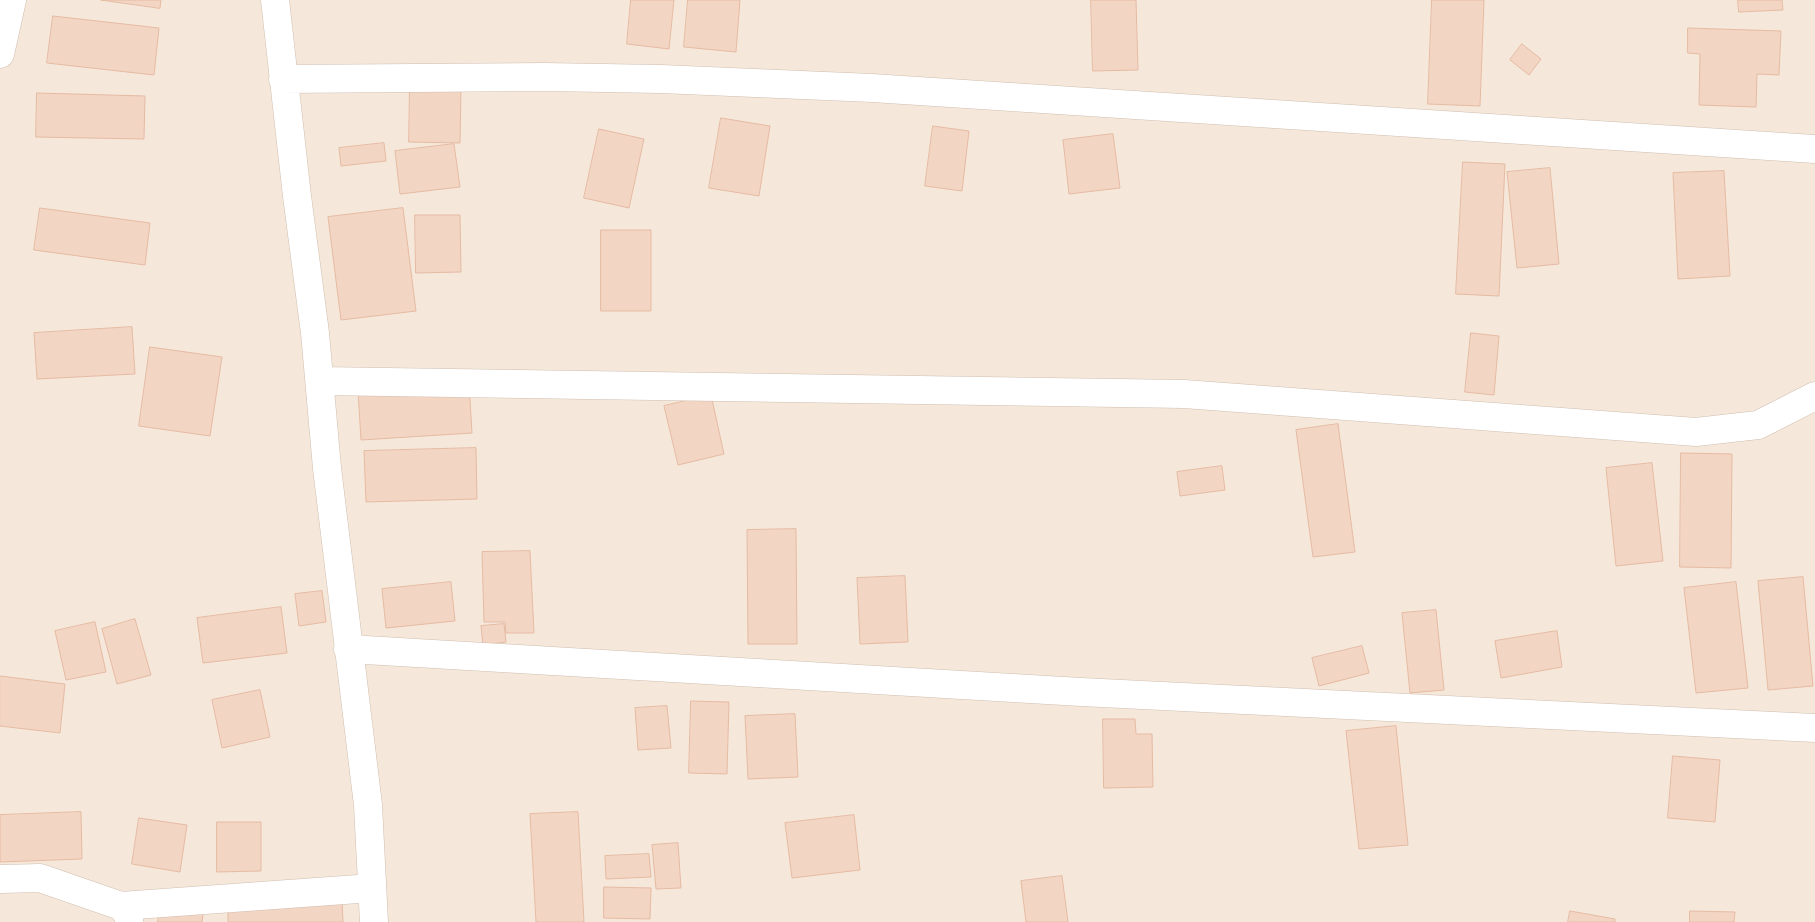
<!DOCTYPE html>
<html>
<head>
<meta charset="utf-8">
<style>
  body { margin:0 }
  canvas { display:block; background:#fdf6ec }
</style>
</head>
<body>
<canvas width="1815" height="922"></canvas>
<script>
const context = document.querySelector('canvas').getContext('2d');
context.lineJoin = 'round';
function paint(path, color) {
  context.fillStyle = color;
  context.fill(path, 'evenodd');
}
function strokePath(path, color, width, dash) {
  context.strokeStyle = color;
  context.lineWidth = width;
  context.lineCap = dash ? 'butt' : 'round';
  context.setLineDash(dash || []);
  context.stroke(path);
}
paint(new Path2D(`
  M 0,0 L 1815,0 L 1815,922 L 0,922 Z`), '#f5e8da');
const building = new Path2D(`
  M 101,0 L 161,0 L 160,8 Z
  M 631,0 L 674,0 L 669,49 L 627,44 Z
  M 688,0 L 740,0 L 736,52 L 684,47 Z
  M 1091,0 L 1136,0 L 1138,70 L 1093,71 Z
  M 1432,0 L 1484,0 L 1480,106 L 1428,104 Z
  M 1738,0 L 1782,0 L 1783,10 L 1739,12 Z
  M 53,16 L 159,28 L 154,75 L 47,63 Z
  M 1688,28 L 1781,31 L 1779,75 L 1757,74 L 1756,107 L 1699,105 L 1700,54 L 1688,53 Z
  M 1522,44 L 1541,59 L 1529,75 L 1510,60 Z
  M 410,86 L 461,88 L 460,143 L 409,142 Z
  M 37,93 L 145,96 L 144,139 L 36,137 Z
  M 721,118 L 770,126 L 759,196 L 709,188 Z
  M 933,126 L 969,131 L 962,191 L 925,186 Z
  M 599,129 L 644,139 L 629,208 L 584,198 Z
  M 1113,134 L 1120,188 L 1069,194 L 1063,140 Z
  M 384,143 L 386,161 L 341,166 L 339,148 Z
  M 454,144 L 460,187 L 400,194 L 395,151 Z
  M 1463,162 L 1505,164 L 1499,296 L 1456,294 Z
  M 1550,168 L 1559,264 L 1517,268 L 1507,172 Z
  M 1724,171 L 1730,276 L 1678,279 L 1673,173 Z
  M 40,208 L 150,223 L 145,265 L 34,250 Z
  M 403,208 L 416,311 L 341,320 L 328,217 Z
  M 415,215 L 460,215 L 461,272 L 416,273 Z
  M 601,230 L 651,230 L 651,311 L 601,311 Z
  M 132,327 L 135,374 L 37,379 L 34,333 Z
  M 1471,333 L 1499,336 L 1494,395 L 1465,392 Z
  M 150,347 L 222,357 L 210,436 L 139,426 Z
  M 469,383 L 472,433 L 361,440 L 358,391 Z
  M 711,395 L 724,454 L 678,465 L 664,406 Z
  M 1338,424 L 1355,552 L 1313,557 L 1296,430 Z
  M 476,448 L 477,499 L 366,502 L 364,451 Z
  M 1681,453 L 1732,454 L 1731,568 L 1680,567 Z
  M 1652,463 L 1663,561 L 1616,566 L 1606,468 Z
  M 1222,466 L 1225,490 L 1180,496 L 1177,472 Z
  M 796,529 L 797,644 L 748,644 L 747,530 Z
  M 530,551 L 534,633 L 506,633 L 505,622 L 484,622 L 482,552 Z
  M 905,576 L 908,642 L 860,644 L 857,578 Z
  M 1803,577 L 1813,686 L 1768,690 L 1758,581 Z
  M 451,582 L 455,621 L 386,628 L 382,589 Z
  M 1736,582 L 1748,688 L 1696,693 L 1684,588 Z
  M 322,591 L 326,622 L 299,626 L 295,594 Z
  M 281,607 L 287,653 L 203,663 L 197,618 Z
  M 1436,610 L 1444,690 L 1410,693 L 1402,613 Z
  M 135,619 L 151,675 L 117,684 L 102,629 Z
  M 95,622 L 106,672 L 66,680 L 55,631 Z
  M 504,624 L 506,642 L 483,645 L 481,626 Z
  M 1557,631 L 1562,667 L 1501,678 L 1495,641 Z
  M 1362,646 L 1369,673 L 1319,686 L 1312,658 Z
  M 0,676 L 65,684 L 60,733 L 0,726 Z
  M 260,690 L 270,737 L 222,748 L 212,700 Z
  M 691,701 L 729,702 L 727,774 L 689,773 Z
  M 667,706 L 671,748 L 638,750 L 635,708 Z
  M 795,714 L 798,777 L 748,779 L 745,716 Z
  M 1103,719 L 1135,719 L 1136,734 L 1152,734 L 1153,787 L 1104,788 Z
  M 1396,726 L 1408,845 L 1359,849 L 1346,731 Z
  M 1673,756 L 1720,760 L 1715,822 L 1668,818 Z
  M 81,812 L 82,859 L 0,862 L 0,815 Z
  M 578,812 L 584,922 L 536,922 L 530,814 Z
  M 854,815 L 860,870 L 792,878 L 785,823 Z
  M 139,818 L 187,825 L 180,872 L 132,864 Z
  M 217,822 L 261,822 L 261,871 L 217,872 Z
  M 678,843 L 681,888 L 656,889 L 652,845 Z
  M 649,854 L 651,877 L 606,879 L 605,856 Z
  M 1062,876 L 1068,922 L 1026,922 L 1021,881 Z
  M 604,887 L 651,888 L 650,919 L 604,918 Z
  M 161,900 L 204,907 L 202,922 L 158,922 Z
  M 342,900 L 343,922 L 228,922 L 228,902 Z
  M 1570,911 L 1615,919 L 1615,922 L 1568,922 Z
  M 1690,911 L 1735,912 L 1734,922 L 1690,922 Z`);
paint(building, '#f3d5c3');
strokePath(building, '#e6bba3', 1);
const street = new Path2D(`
  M 275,0 L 297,196 L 315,333 L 327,468 L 368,805 L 374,922
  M 0,54 L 12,0
  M 283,79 L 545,77 L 661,79 L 872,88 L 1815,149
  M 320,381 L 1184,394 L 1696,432 L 1758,425 L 1815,396
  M 348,649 L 1081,692 L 1815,728
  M 0,879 L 40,878 L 121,906 L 129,916 L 129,921
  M 121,906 L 372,888`);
strokePath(street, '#d1beb0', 29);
strokePath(street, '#fff', 28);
</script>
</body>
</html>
